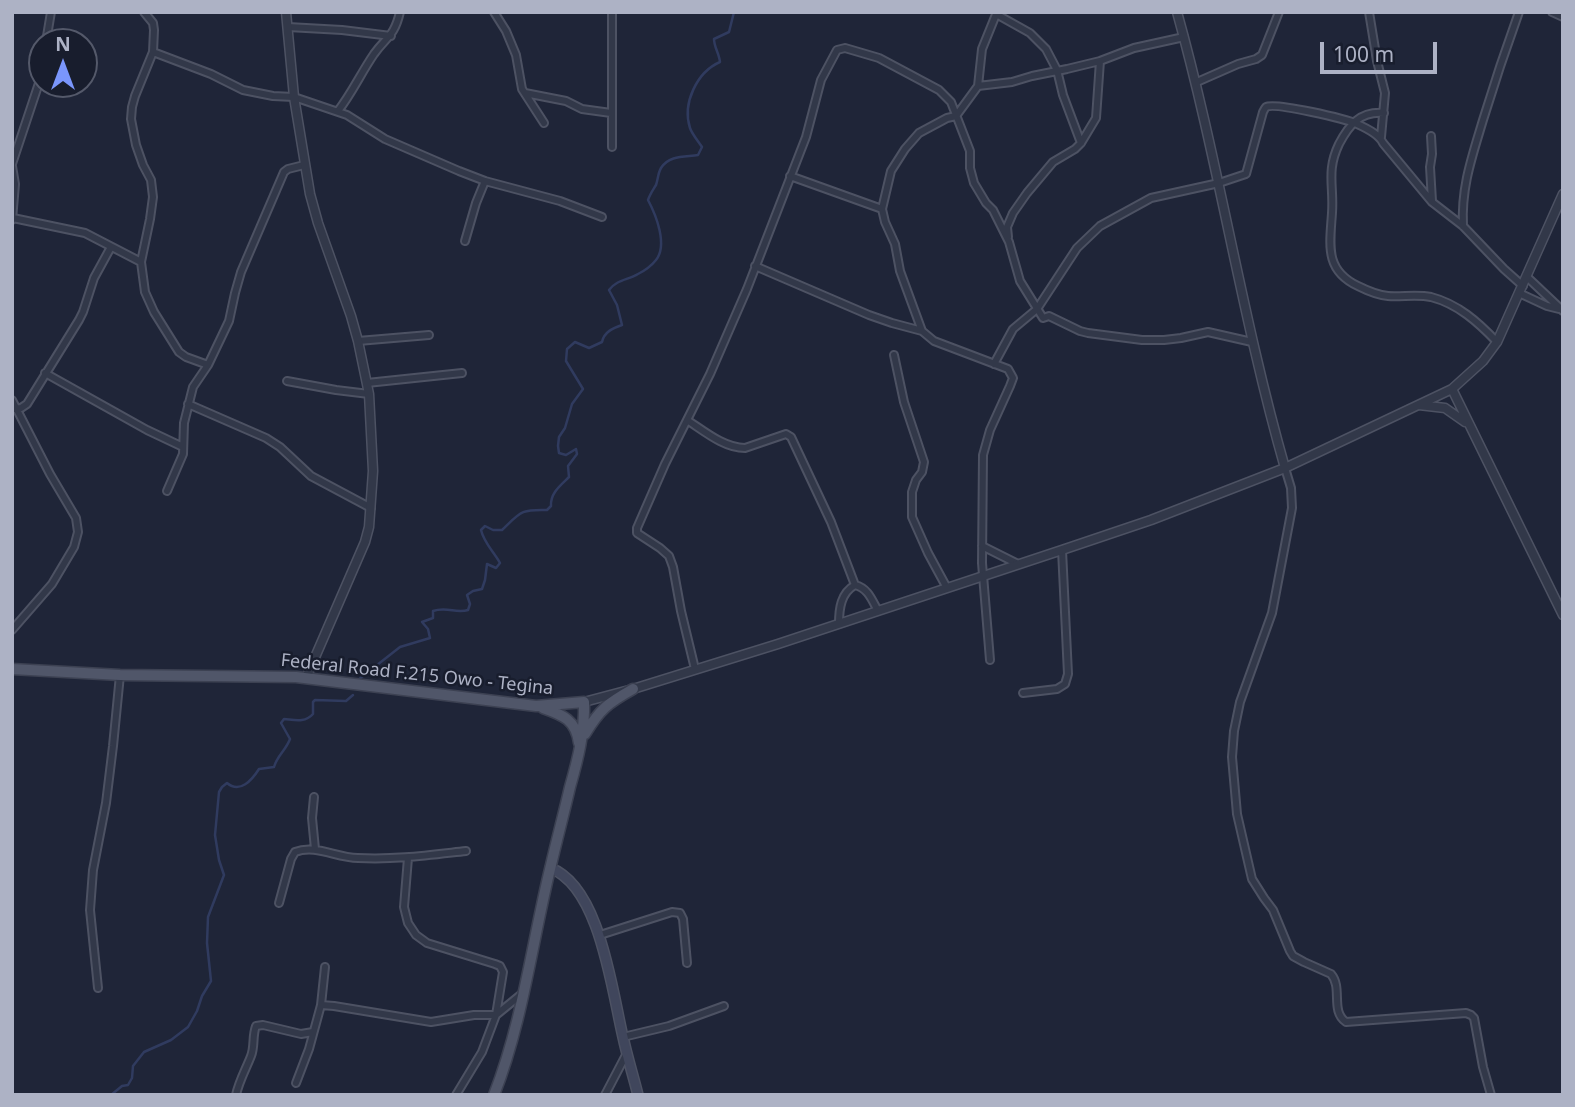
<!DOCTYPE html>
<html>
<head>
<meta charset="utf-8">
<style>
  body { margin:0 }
  #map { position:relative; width:1575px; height:1107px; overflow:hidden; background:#1f2538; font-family:"Noto Sans",sans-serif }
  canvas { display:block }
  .frame { position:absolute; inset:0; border:14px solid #adb2c5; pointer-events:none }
  .north { position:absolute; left:28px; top:28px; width:70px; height:70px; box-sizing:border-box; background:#181d2d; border:2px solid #54596a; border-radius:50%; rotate:0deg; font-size:19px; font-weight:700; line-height:28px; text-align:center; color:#adb2c5 }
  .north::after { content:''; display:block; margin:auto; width:24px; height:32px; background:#7a96fd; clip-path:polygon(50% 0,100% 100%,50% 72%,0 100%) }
  .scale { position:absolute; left:1320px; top:42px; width:117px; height:32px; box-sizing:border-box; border:4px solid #adb2c5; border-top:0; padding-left:9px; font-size:21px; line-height:24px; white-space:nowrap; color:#adb2c5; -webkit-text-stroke:5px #181d2d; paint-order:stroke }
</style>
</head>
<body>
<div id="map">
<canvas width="1575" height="1107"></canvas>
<div class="frame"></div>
<div class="north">N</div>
<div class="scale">100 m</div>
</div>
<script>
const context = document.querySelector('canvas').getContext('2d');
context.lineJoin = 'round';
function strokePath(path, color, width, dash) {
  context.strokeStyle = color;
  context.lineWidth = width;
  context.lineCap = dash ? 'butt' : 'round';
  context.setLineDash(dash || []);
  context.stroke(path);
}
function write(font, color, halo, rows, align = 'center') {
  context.font = font + ' "Noto Sans",sans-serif';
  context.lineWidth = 5;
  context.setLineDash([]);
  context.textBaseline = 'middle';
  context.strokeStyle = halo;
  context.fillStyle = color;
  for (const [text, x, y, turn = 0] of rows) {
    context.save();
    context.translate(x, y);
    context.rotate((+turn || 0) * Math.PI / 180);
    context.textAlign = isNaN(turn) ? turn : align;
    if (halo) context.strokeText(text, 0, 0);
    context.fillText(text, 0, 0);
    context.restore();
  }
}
strokePath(new Path2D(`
  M 358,680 L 400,647 L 430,638 L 428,629 L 422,622 L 433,618 L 433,611 C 447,606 456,614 468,610 L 470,604 L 467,595 L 473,591 L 482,589 L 485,580 L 487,564 L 496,568 L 500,563 C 494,552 484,543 481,530 L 485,526 L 493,530 L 502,530 C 520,513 520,509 547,510 L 551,506 C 550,493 561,485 569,477 L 568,466 L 577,454 L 576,449 L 566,455 L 559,453 L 558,446 L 559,437 L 565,428 L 572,404 L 583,389 L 566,361 L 567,349 L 575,342 L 589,348 L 602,342 C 604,332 613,328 622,325 L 617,305 L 609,290 C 616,280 628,280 638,274 C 644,271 652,265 656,260 C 668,245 656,215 648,200 C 650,194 653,190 656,185 C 658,179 658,173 661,168 C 669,155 685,157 698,155 L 702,147 C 698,141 692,134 690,128 C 682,103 697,72 720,62 C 719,53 714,47 714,39 L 729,32 L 734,12
  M 111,1095 L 122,1086 L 128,1085 L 132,1078 L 133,1066 L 144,1052 L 171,1040 L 188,1027 L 197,1011 L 202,996 L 211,981 L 207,943 L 208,917 L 224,875 L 219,860 L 215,835 L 219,792 L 222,787 L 227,783 C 240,794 252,780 259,769 L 274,767 C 277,756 286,750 290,739 L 281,723 L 284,719 C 295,720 305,723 313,714 L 313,702 L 315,700 L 346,701 L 353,695`), '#303b5f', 2.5);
const minor = new Path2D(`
  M 144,12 L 153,23 L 154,30 L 153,52 L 135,96 L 132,107 L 131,119 L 136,145 L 143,165 L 151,180 L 153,197 L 150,219 L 141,262 L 145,292 L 154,312 L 179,352 L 186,357 L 208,365
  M 494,12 L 506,31 L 516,55 L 522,89 L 544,123
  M 1369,12 L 1377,61 L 1385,93 L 1381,137
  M 1552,12 L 1563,17
  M 996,14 L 1030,33 L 1046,49 L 1057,70 L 1063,95 L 1081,143
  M 288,27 L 342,30 L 391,36
  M 46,42 L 51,12
  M 153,52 L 211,74 L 243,90 L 273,96 L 294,97 L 347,115 L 385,139 L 459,171 L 485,181 L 560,201 L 602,217
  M 1197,82 L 1238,64 L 1256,59 L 1262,55 L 1279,12
  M 978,86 L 1012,82 L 1032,76 L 1067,69 L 1100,61 L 1134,48 L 1184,37
  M 525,93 L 566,101 L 582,109 L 611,113
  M 338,111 C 352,93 361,73 374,54 C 387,36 394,37 400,12
  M 1384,113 C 1360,111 1349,125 1339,144 C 1326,171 1334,186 1332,213 C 1330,244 1324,270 1358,286 C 1368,291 1377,295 1388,296 C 1402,297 1417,294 1431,297 C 1458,304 1478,322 1497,342
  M 1431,136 L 1432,154 L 1430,167 L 1432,201
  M 612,147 L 612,12
  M 12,164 L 39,83 L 42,64
  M 12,166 L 15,184 L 12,220
  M 790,176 L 882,209
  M 13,218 L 85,233 L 141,262
  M 1463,226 C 1461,187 1472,157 1483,120 C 1494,84 1506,48 1519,12
  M 1008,237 L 1007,227 L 1013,213 L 1027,193 L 1053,162 L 1075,149 L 1081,143 L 1096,118 L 1100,61
  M 465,241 L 476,203 L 485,181
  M 755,266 L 869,315 L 892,323 L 922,331 L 934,341 L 1008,369 L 1013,378 L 1010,386 L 990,430 L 983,455 L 982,563 L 990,660
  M 1527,277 L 1563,311
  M 1519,293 L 1547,306 L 1559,309
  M 922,331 L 900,271 L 895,244 L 885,222 L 882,209 L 891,171 L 905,149 L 919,133 L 947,118 L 956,116 L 978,86 L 982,49 L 997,12
  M 358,341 L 429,335
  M 894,355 L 904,402 L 924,462 L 922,472 L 916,480 L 912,492 L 912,517 L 928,553 L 947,588
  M 994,364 L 1013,329 L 1037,309 L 1077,248 L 1100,226 L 1151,198 L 1219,183 L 1246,174 L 1263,112 C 1264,110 1265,108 1266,107 C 1275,102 1346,119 1357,124 C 1366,128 1379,134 1383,143 L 1432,202 L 1463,226 L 1504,269 L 1523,286
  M 45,373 L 147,430 L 183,447
  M 287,381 L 336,390 L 369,394
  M 367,383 L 462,373
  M 12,400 L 50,474 L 76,518 L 78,532 L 74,547 L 52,584 L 12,630
  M 188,404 L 266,438 L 280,447 L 311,476 L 371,508
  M 14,409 L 21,408 L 27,404 L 79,320 L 83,312 L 94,278 L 111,247
  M 687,420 C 704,431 724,448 745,448 L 786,434 L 791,437 L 831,522 L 855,585
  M 1285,468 L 1291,488 L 1292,508 L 1272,613 L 1240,702 L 1234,731 L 1232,757 L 1237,814 L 1252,879 L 1264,898 L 1273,910 L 1290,951 L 1293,956 L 1304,962 L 1331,974 C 1343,988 1330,1011 1346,1022 L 1466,1013 L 1471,1015 L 1474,1018 L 1483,1067 L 1491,1095
  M 167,491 L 183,454 L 184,423 L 193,387 L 208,365 L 229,321 L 235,293 L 241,272 L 284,172 L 288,169 L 304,165
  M 982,546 L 1018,564
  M 855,585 C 868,588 872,600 878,611
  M 839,624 C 839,608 841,593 855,585
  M 695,669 L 681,611 L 673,567 L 669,556 L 660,548 L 637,533 L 637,528 L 665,464 L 710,374 L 747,289 L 806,137 L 821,80 L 837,50 L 845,48 L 879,58 L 939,90 L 951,102 L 970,151 L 970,168 L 974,183 L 986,203 L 993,210 L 1009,242 L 1020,281 L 1043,318 L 1049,316 L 1080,331 L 1088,333 L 1142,340 L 1164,340 L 1181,338 L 1208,332 L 1252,342
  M 1023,693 L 1057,689 L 1065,684 L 1068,674 L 1062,550
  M 314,797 L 312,818 L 315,849
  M 408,858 L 404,907 L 408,923 L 416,935 L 427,943 L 495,964 L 500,966 L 503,972 L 496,1015 L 482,1052 L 456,1095
  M 279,903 L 291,859 L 295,852 C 316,844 336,858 358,858 C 395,860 430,855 466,851
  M 600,935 L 672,912 L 680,913 L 683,919 L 687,963
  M 98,988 L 90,910 L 93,870 L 106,803 L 113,746 L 120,675
  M 321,1005 L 334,1006 L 431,1022 L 474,1015 L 496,1015 L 523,993
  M 623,1037 L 669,1026 L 724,1006
  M 296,1083 L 309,1049 L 321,1005 L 325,967
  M 236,1095 C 239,1081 246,1069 251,1056 C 255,1046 252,1036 256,1026 L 263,1025 L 301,1034 L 313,1032
  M 605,1095 L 627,1053`);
const tertiary = new Path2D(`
  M 286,12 L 294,97 L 310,194 L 318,223 L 351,316 L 358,341 L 369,394 L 373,471 L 369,527 L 365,542 L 306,678
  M 1177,12 C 1219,163 1242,318 1285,468
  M 1452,389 L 1563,615
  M 1419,405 L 1445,408 L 1465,422
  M 584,702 L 633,689 L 778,644 L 1062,550 L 1151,520 L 1285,468 L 1452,389 L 1483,361 L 1497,342 L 1563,194`);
const secondary = new Path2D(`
  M 550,868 C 600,886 612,991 623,1037 C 627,1056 633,1075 638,1095`);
const primary = new Path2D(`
  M 12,669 L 120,675 L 296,677 L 536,706 L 584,702 C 585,731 578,759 570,787 C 564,813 557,839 551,865 C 532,942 523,1021 494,1095
  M 543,708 C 563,715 576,720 579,743
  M 585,734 C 600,709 608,703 633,689`);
strokePath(minor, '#4d5263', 10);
strokePath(tertiary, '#4d5263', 11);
strokePath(secondary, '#4d5263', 12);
strokePath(primary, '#3c4152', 13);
strokePath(minor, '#323849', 6);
strokePath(tertiary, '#323849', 8);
strokePath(secondary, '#40465c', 9);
strokePath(primary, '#505669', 10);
write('18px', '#adb2c5', '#181d2d', [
  ["Federal Road F.215 Owo - Tegina",417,675,6]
]);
</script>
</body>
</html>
